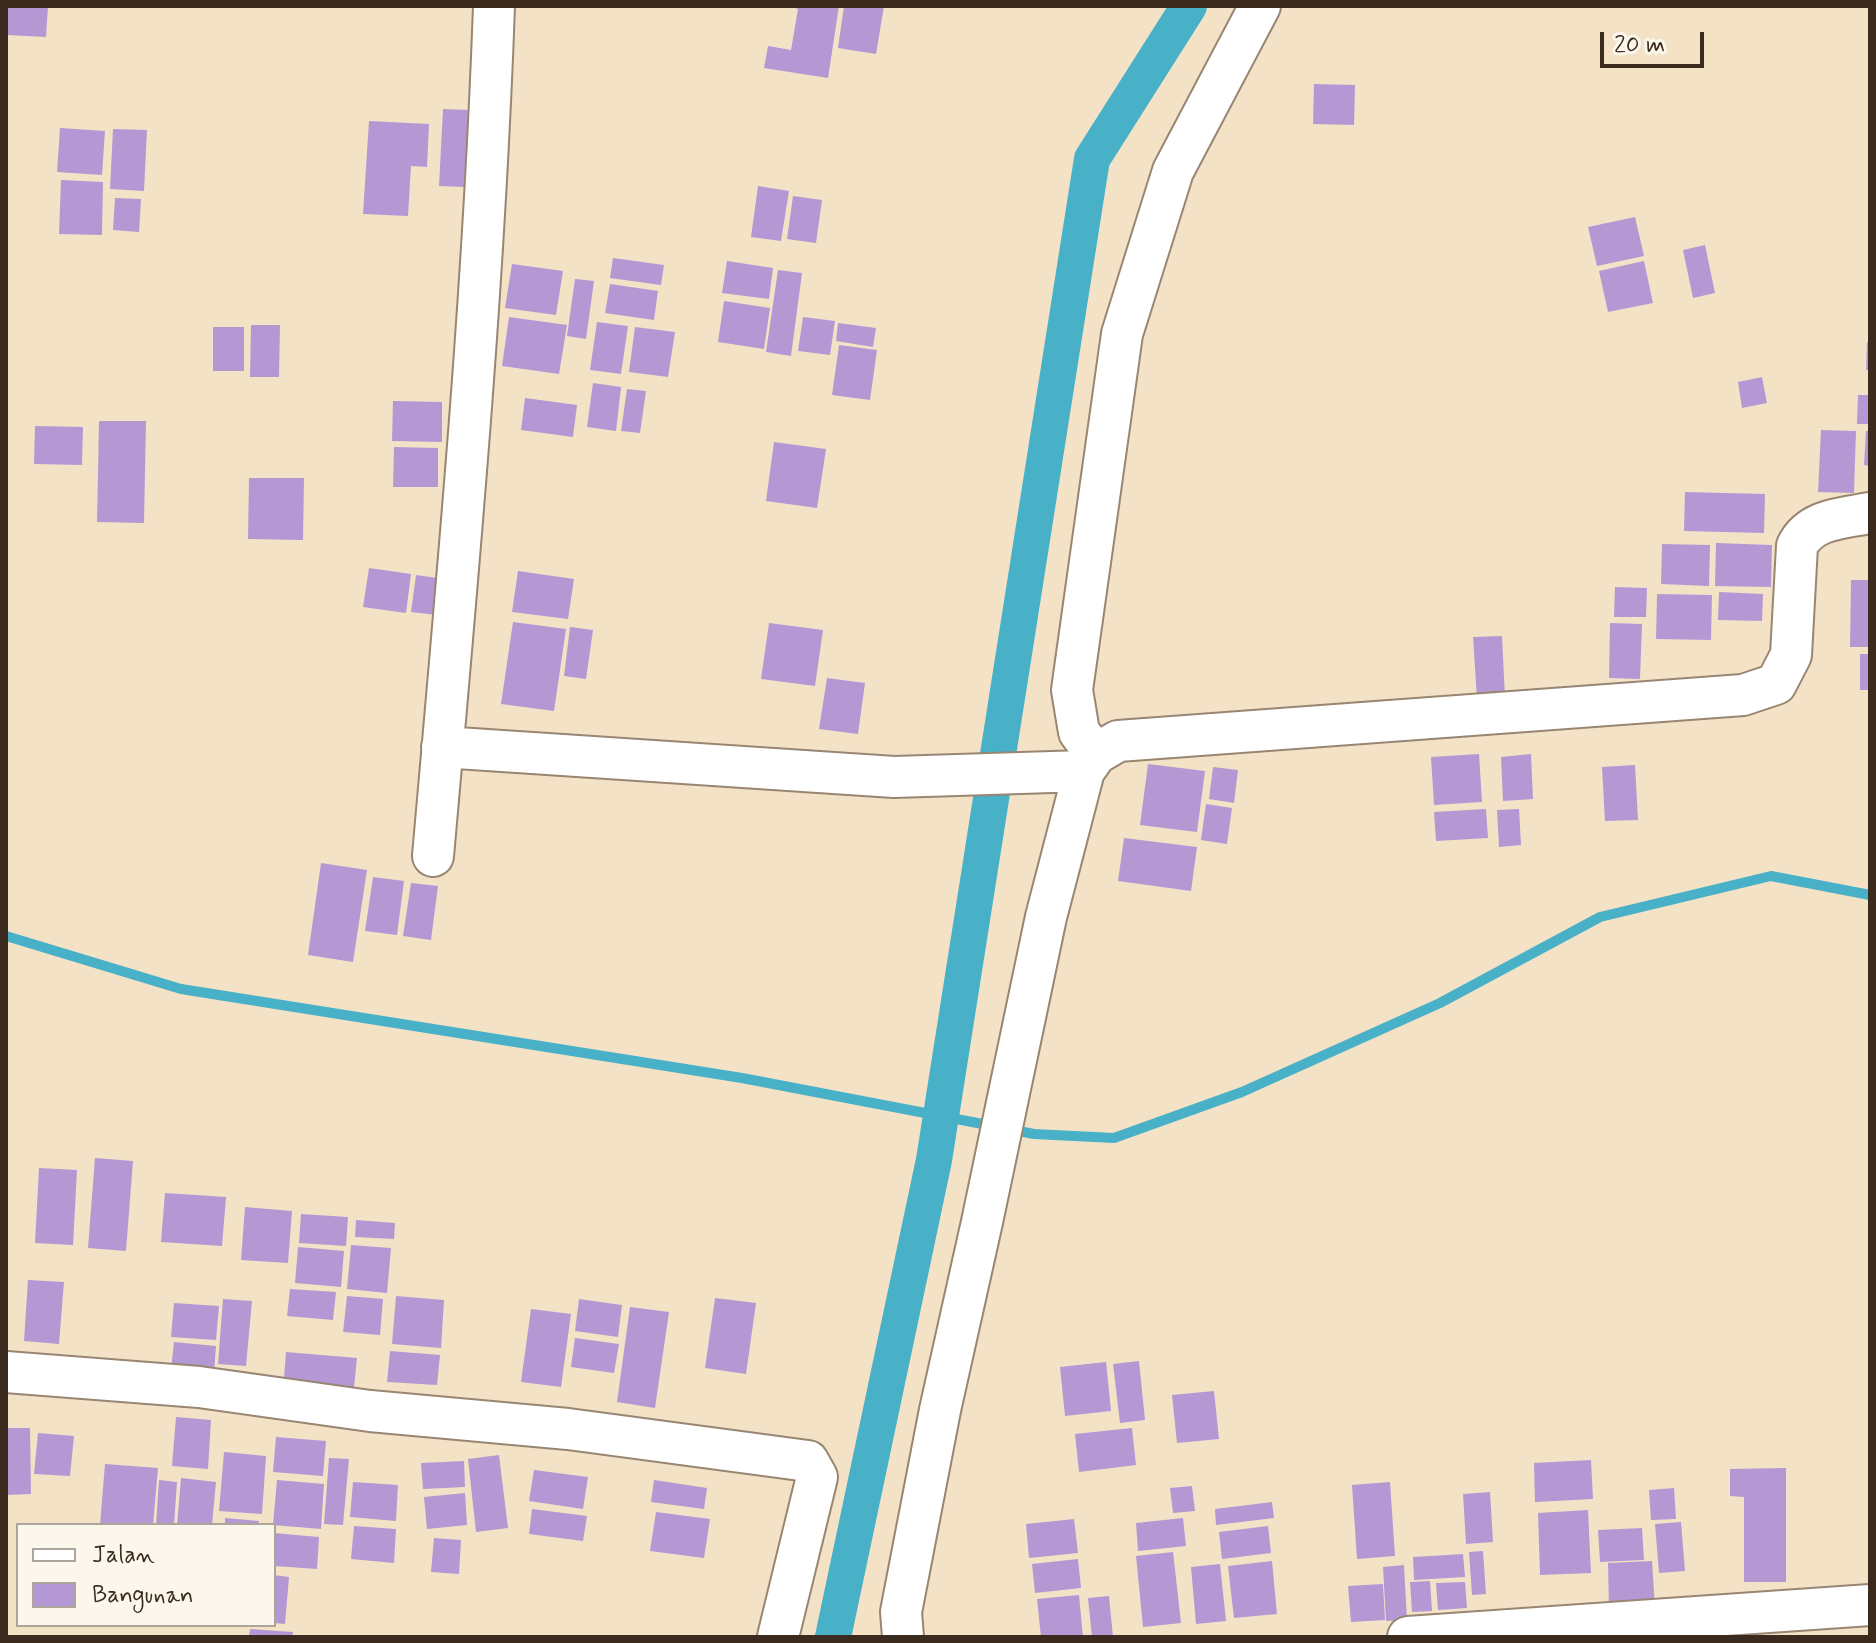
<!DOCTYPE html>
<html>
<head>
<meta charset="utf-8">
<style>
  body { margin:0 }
  #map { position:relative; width:1876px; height:1643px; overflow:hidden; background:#f4e2c7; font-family:Mynerve,sans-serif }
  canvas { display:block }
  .frame { position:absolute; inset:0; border:8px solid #3b2a1e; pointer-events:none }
  .legend { position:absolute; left:16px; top:1523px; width:260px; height:104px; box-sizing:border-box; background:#fbf7ec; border:2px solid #aea59a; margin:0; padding:10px 14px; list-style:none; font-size:24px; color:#3b2a1e }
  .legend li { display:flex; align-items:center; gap:16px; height:40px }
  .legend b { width:40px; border:2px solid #aea59a }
  .scale { position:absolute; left:1600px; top:32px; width:104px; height:36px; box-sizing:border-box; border:4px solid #3b2a1e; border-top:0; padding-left:10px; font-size:24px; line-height:28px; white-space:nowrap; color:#3b2a1e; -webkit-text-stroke:6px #fbf7ec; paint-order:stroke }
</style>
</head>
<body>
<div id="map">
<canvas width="1876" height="1643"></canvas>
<div class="frame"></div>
<ul class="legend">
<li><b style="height:10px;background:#fff"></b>Jalan</li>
<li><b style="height:22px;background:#b498d4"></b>Bangunan</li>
</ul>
<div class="scale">20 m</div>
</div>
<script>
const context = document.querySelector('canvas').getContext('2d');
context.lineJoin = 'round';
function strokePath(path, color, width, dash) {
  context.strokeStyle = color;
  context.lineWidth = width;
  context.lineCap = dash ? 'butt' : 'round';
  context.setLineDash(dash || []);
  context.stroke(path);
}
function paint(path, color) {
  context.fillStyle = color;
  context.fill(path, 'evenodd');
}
strokePath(new Path2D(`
  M 6,936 L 181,989 L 742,1078 L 993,1126
  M 1008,1129 L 1034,1134 L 1114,1138 L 1242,1092 L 1440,1003 L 1600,917 L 1771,876 L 1870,895`), '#48b0c7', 10);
strokePath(new Path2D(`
  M 833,1637 L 934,1160 L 1092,159 L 1189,6`), '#48b0c7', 36);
paint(new Path2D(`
  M 6,6 L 48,6 L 46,37 L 6,35 Z
  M 790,6 L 839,6 L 828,78 L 764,68 L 768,46 L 791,50 L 798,9 Z
  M 844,6 L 884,6 L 876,54 L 838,48 Z
  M 1314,84 L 1355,85 L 1354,125 L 1313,124 Z
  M 443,109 L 469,110 L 466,187 L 439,186 Z
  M 369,121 L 429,124 L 427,167 L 411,166 L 408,216 L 363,214 Z
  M 60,128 L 105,131 L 102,175 L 57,172 Z
  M 113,129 L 147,130 L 144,191 L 110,189 Z
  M 61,180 L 103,182 L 102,235 L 59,234 Z
  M 758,186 L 789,191 L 781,241 L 751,237 Z
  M 793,196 L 822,200 L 816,243 L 787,239 Z
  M 115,198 L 141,199 L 139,232 L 113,230 Z
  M 1635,217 L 1644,256 L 1597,266 L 1588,227 Z
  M 1705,245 L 1715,293 L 1693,298 L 1683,250 Z
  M 613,258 L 664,265 L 661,285 L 610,278 Z
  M 727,261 L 773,268 L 769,299 L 722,293 Z
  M 1644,261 L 1653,303 L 1608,312 L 1599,271 Z
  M 512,264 L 563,271 L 556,315 L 505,308 Z
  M 778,270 L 802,273 L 791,356 L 766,352 Z
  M 575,279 L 594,281 L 586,339 L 567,336 Z
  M 610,284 L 658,291 L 654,320 L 605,313 Z
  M 724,301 L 770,308 L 764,349 L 718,342 Z
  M 509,317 L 567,325 L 559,374 L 502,366 Z
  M 803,317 L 835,321 L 830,355 L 798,351 Z
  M 597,322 L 628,326 L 621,374 L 590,370 Z
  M 838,323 L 876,328 L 873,347 L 836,341 Z
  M 251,325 L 280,325 L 279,377 L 250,377 Z
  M 213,327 L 244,327 L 244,371 L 213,371 Z
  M 635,327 L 675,332 L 668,377 L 629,372 Z
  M 1867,342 L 1870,342 L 1870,370 L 1866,370 Z
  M 839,345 L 877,350 L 870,400 L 832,395 Z
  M 1762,377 L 1767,403 L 1742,408 L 1738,382 Z
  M 593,383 L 621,387 L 616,431 L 587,427 Z
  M 627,389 L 646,391 L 640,433 L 621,431 Z
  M 1858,395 L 1870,395 L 1870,424 L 1857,424 Z
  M 525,398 L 577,405 L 573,437 L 521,430 Z
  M 393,401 L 442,402 L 442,442 L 392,441 Z
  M 99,421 L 146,421 L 144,523 L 97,522 Z
  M 35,426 L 83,427 L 82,465 L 34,464 Z
  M 1821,430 L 1856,431 L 1854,493 L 1818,492 Z
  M 1866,431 L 1870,431 L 1870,466 L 1864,465 Z
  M 774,442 L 826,449 L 817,508 L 766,501 Z
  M 394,447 L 438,448 L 438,487 L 393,487 Z
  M 249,478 L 304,478 L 303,540 L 248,539 Z
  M 1685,492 L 1765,494 L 1764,533 L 1684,531 Z
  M 1716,543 L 1772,545 L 1771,587 L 1715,586 Z
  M 1662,544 L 1710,545 L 1709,586 L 1661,584 Z
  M 369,568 L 411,574 L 406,613 L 363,607 Z
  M 518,571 L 574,579 L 568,619 L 512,612 Z
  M 416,575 L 451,580 L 446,616 L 411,612 Z
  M 1851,580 L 1870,580 L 1870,647 L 1850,647 Z
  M 1615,587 L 1647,588 L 1646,617 L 1614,617 Z
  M 1719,592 L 1763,594 L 1762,621 L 1718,620 Z
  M 1657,594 L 1712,595 L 1711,640 L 1656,639 Z
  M 513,622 L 566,629 L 554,711 L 501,704 Z
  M 769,623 L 823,630 L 815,686 L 761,679 Z
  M 1610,623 L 1642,624 L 1640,679 L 1609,678 Z
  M 570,627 L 593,630 L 586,679 L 564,676 Z
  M 1502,636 L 1505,698 L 1477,699 L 1473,637 Z
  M 1860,654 L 1870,654 L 1870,690 L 1860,690 Z
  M 827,678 L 865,683 L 858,734 L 819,729 Z
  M 1479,754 L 1482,802 L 1434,805 L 1431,757 Z
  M 1531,754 L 1533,799 L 1503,801 L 1501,757 Z
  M 1148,764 L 1205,771 L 1197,832 L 1140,825 Z
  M 1635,765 L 1638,820 L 1605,821 L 1602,767 Z
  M 1213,767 L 1238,770 L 1234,803 L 1209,799 Z
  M 1206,804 L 1232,808 L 1227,844 L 1201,840 Z
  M 1486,809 L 1488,838 L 1436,841 L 1434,812 Z
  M 1519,809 L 1521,845 L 1499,847 L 1497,810 Z
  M 1124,838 L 1197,847 L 1191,891 L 1118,881 Z
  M 321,863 L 367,870 L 353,962 L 308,955 Z
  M 373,877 L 404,881 L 397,935 L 365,931 Z
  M 411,883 L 438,886 L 431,940 L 403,936 Z
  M 95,1158 L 133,1161 L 126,1251 L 88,1248 Z
  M 39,1168 L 77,1170 L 73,1245 L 35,1243 Z
  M 165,1193 L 226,1197 L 222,1246 L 161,1242 Z
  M 245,1207 L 292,1211 L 288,1263 L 241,1260 Z
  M 301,1214 L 348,1217 L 346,1246 L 299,1243 Z
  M 356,1220 L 395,1223 L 394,1239 L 355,1237 Z
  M 351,1245 L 391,1248 L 387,1293 L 347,1289 Z
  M 298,1247 L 344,1251 L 341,1287 L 295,1283 Z
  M 28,1280 L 64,1282 L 59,1344 L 24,1341 Z
  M 290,1289 L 336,1292 L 333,1320 L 287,1316 Z
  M 347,1296 L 383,1299 L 380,1335 L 343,1332 Z
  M 396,1296 L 444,1300 L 441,1348 L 392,1344 Z
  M 715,1298 L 756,1303 L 746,1374 L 705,1368 Z
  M 223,1299 L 252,1301 L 246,1366 L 218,1364 Z
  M 579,1299 L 622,1305 L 618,1337 L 575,1331 Z
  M 174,1303 L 219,1306 L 216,1340 L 171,1337 Z
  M 630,1307 L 669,1312 L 655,1408 L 617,1402 Z
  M 531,1309 L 571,1314 L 561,1387 L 521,1382 Z
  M 575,1338 L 619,1344 L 614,1373 L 571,1367 Z
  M 174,1342 L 216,1346 L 214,1373 L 171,1370 Z
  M 390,1351 L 440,1355 L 437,1385 L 387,1382 Z
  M 286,1352 L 357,1358 L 353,1397 L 283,1392 Z
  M 1139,1361 L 1145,1420 L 1120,1423 L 1113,1364 Z
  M 1106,1362 L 1111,1411 L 1065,1416 L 1060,1367 Z
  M 1214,1391 L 1219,1439 L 1177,1443 L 1172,1395 Z
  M 176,1417 L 211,1420 L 208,1469 L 172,1466 Z
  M 6,1428 L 30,1428 L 31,1494 L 6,1495 Z
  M 1132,1428 L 1136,1465 L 1079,1472 L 1075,1434 Z
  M 38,1433 L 74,1436 L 70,1476 L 34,1474 Z
  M 276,1437 L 326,1441 L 323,1476 L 273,1472 Z
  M 224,1452 L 266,1456 L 262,1514 L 219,1511 Z
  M 499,1455 L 508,1528 L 476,1532 L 468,1459 Z
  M 329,1458 L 349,1459 L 343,1525 L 324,1524 Z
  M 1591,1460 L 1593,1499 L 1535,1502 L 1534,1463 Z
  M 464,1461 L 465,1487 L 423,1489 L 421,1463 Z
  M 105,1464 L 158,1468 L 153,1525 L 100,1525 Z
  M 1786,1468 L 1786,1582 L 1744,1582 L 1744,1497 L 1730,1496 L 1730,1469 Z
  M 534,1470 L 588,1477 L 583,1509 L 529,1501 Z
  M 181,1478 L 216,1482 L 212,1525 L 177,1525 Z
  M 159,1480 L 177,1482 L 174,1525 L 156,1525 Z
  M 277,1480 L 324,1484 L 321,1529 L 273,1525 Z
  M 654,1480 L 707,1488 L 704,1509 L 651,1502 Z
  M 353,1482 L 398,1485 L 396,1521 L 350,1517 Z
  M 1390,1482 L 1395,1556 L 1357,1559 L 1352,1485 Z
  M 1192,1486 L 1195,1511 L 1173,1513 L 1170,1488 Z
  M 1674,1488 L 1676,1519 L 1651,1520 L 1649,1490 Z
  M 1490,1492 L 1493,1542 L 1466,1544 L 1463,1494 Z
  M 465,1493 L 467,1525 L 427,1529 L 424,1497 Z
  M 1272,1502 L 1274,1518 L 1216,1525 L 1215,1509 Z
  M 532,1509 L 587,1516 L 583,1541 L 529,1534 Z
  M 1588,1510 L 1591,1573 L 1540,1575 L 1538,1513 Z
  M 656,1512 L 710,1519 L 704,1558 L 650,1551 Z
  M 225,1518 L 259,1521 L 259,1525 L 225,1525 Z
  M 1183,1518 L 1186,1546 L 1138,1551 L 1136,1523 Z
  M 1074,1519 L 1078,1553 L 1029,1558 L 1026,1524 Z
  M 1681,1522 L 1685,1571 L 1659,1573 L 1655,1524 Z
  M 354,1526 L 396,1529 L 394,1563 L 351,1559 Z
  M 1268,1526 L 1271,1553 L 1222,1559 L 1219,1532 Z
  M 1642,1528 L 1644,1560 L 1600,1562 L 1598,1530 Z
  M 274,1533 L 319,1537 L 317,1569 L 274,1566 Z
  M 434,1538 L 461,1540 L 459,1574 L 431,1572 Z
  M 1483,1551 L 1486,1594 L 1472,1595 L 1469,1552 Z
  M 1173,1552 L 1181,1623 L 1143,1627 L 1136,1556 Z
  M 1463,1554 L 1465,1577 L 1414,1580 L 1413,1557 Z
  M 1078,1559 L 1081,1588 L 1035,1593 L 1032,1564 Z
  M 1272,1561 L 1277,1614 L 1234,1618 L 1228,1566 Z
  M 1652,1561 L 1655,1607 L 1609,1609 L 1608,1563 Z
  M 1220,1564 L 1226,1621 L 1196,1624 L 1191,1567 Z
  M 1404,1565 L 1407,1620 L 1386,1621 L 1383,1567 Z
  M 274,1575 L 289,1577 L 285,1624 L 274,1623 Z
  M 1430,1581 L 1432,1611 L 1412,1612 L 1410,1582 Z
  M 1465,1582 L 1467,1608 L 1438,1610 L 1436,1583 Z
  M 1383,1584 L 1385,1620 L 1351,1622 L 1348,1586 Z
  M 1079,1595 L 1083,1637 L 1041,1637 L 1037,1599 Z
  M 1109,1596 L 1113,1637 L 1092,1637 L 1088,1598 Z
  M 250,1629 L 293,1632 L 292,1637 L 249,1637 Z`), '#b498d4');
const street = new Path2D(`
  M 442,747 L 894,777 L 1084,771
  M 1096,754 L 1079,732 L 1072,690 L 1122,334 L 1173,171 L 1260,6
  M 433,856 C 458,573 484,290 494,6
  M 6,1372 L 199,1387 L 370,1411 L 568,1429 L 808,1461 L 817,1477 L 778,1637
  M 903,1637 L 901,1612 L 940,1410 L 982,1222 L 1046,917 L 1084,771 L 1096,754 L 1118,741 L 1743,695 L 1776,684 L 1791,655 L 1797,546 C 1810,519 1842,518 1870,513
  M 1408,1637 L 1870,1605`);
strokePath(street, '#988672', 44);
strokePath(street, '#fff', 40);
</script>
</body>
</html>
